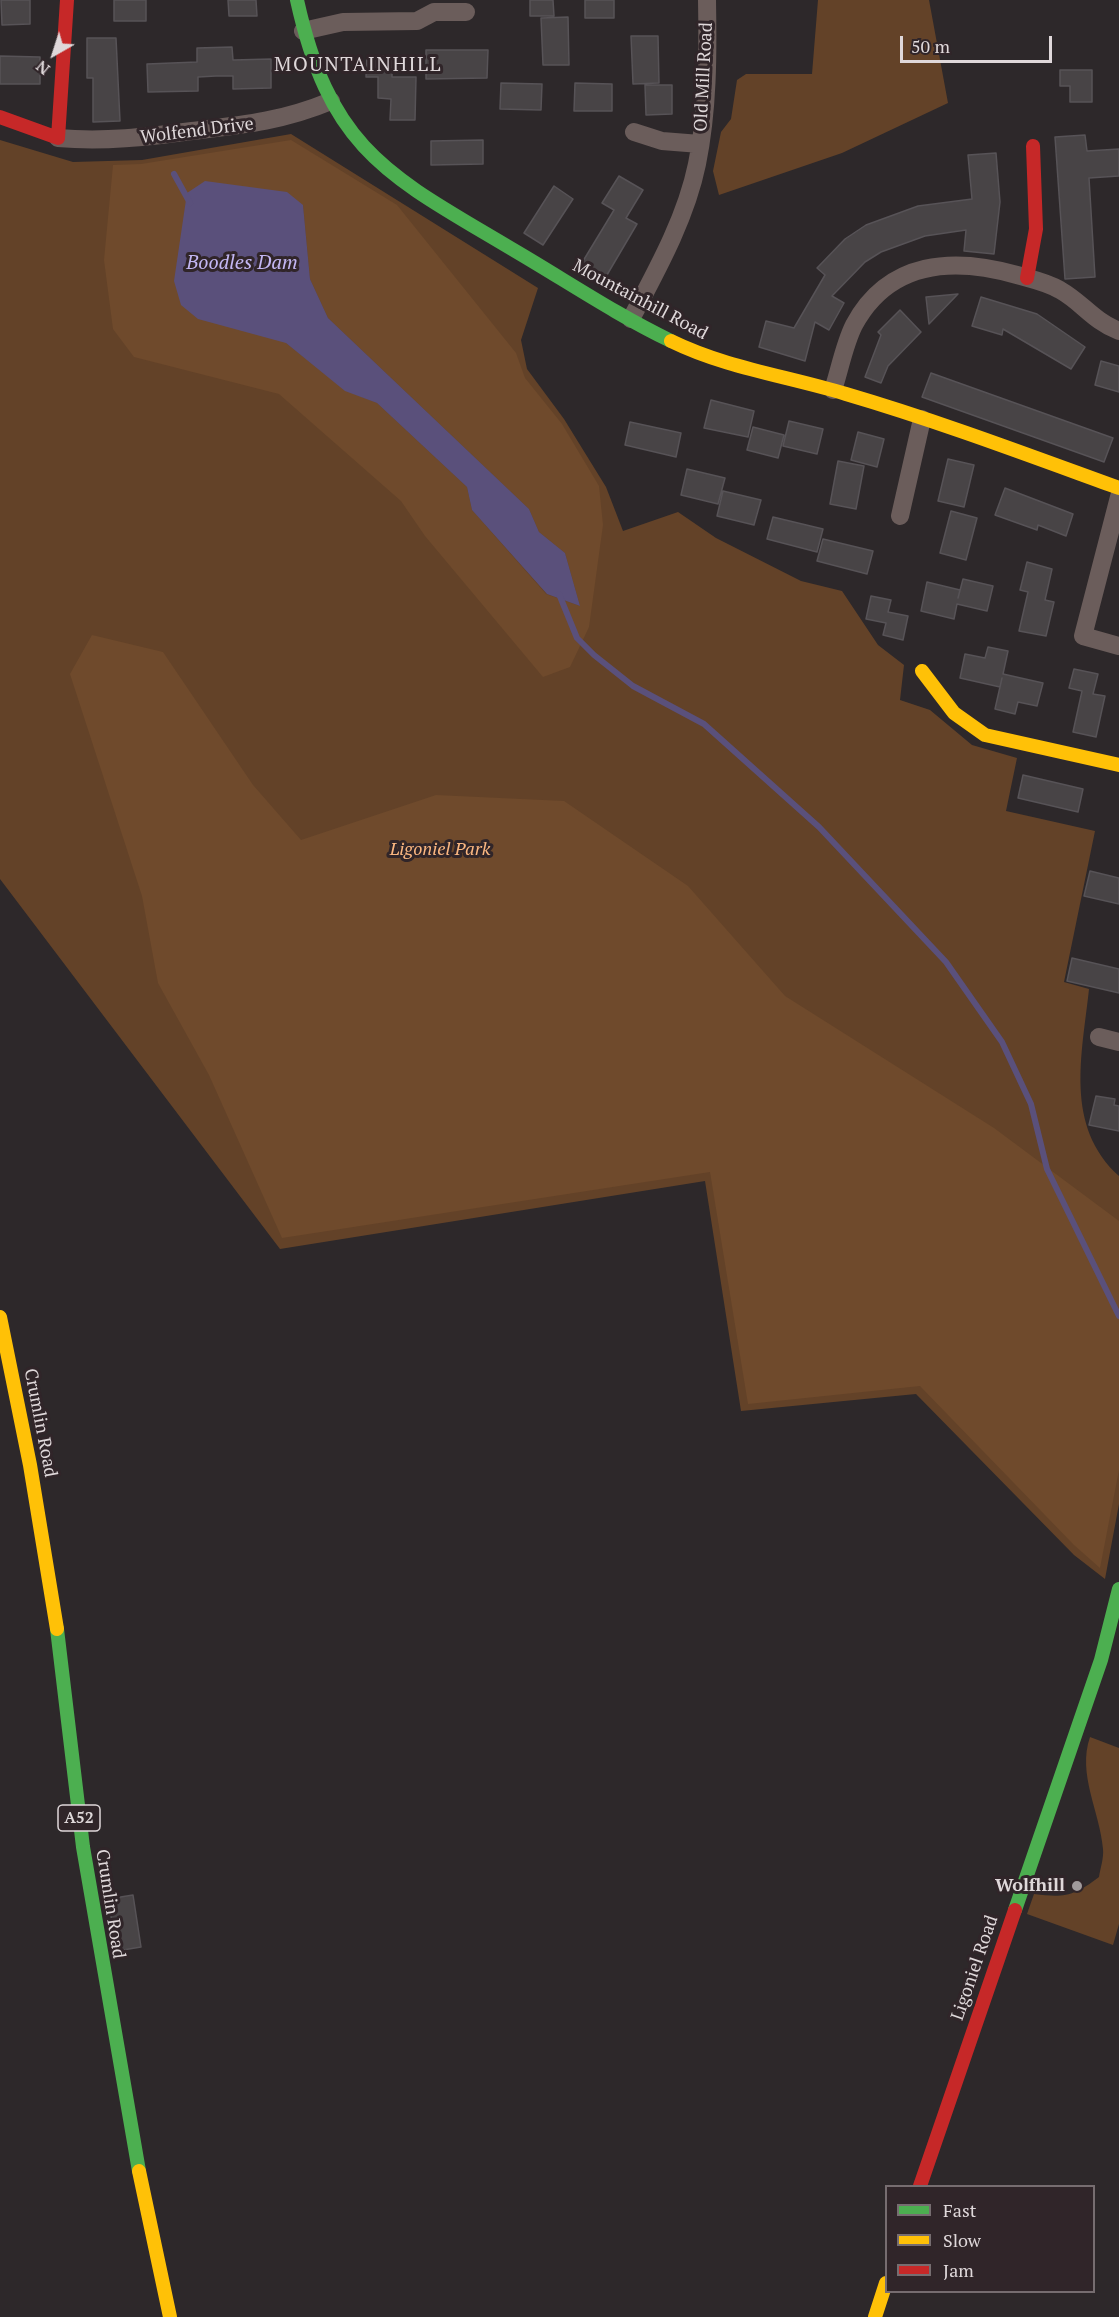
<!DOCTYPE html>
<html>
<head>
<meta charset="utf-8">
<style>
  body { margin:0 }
  #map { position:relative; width:1119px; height:2317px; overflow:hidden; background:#2d282a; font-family:"PT Serif",serif }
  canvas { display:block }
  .legend { position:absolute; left:885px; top:2185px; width:210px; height:108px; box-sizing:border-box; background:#302529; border:2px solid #766d70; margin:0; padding:8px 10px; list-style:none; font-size:18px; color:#dfd8da }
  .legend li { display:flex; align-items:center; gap:12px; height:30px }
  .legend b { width:30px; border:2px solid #766d70 }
  .north { position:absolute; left:24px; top:24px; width:60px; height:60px; -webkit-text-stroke:4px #302529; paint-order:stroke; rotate:219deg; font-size:16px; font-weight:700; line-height:24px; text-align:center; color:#dfd8da }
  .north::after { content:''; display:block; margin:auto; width:21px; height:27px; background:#dfd8da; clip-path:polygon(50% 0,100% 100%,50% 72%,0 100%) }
  .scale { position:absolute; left:900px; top:36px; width:152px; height:27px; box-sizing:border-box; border:3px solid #dfd8da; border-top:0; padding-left:8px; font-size:18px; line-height:21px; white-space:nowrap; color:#dfd8da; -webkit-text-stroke:4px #302529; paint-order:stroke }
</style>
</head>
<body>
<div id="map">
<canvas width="1119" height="2317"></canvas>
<ul class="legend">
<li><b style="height:8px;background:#4caf50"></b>Fast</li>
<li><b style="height:8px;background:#ffc107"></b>Slow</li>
<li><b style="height:8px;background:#c62828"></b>Jam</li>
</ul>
<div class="north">N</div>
<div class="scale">50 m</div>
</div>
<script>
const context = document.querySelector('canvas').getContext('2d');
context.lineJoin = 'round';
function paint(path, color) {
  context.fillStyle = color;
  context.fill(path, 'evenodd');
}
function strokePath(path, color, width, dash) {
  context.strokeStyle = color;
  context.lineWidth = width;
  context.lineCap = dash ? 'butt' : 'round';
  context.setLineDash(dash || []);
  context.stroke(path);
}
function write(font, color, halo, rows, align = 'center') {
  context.font = font + ' "PT Serif",serif';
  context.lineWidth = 6;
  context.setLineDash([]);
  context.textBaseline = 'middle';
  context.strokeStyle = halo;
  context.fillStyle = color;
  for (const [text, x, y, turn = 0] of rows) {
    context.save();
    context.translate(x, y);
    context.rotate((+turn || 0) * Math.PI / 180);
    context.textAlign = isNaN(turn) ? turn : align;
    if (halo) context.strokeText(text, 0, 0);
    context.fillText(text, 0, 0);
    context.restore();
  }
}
paint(new Path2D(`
  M 818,0 L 929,0 L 948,103 L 842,153 L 719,195 L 713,171 L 721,132 L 731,119 L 737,80 L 746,74 L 812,74 Z
  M 291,134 L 538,288 L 521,340 L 527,369 L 564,419 L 606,487 L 623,531 L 678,512 L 716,538 L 801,581 L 842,591 L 878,645 L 904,665 L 900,700 L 930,710 L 972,745 L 1017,758 L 1006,811 L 1095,831 L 1064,982 L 1089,989 C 1082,1055 1064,1126 1119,1176 L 1119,1504 L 1105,1579 L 1074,1555 L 916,1394 L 741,1411 L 705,1181 L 280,1249 L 0,879 L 0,140 L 73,162 L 142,160 Z
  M 1090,1737 L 1119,1748 L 1119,1924 L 1113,1945 L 1027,1914 L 1034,1894 C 1065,1898 1074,1896 1099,1877 C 1100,1869 1104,1858 1103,1849 C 1100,1812 1077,1774 1090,1737 Z`), '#634228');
paint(new Path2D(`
  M 291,140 L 397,205 L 516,353 L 525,378 L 562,424 L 599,486 L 603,525 L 589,627 L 570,667 L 543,677 L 425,536 L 401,501 L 279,394 L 134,357 L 113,329 L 104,260 L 113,165 L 141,164 ZM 303,205 L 310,279 L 328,318 L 529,509 L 539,532 L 565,553 L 580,606 L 546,594 L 472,510 L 467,487 L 377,403 L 345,390 L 286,343 Z
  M 92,635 L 163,652 L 253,785 L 301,840 L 436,795 L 564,801 L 688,886 L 785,996 L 994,1128 L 1119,1221 L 1119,1470 L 1100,1568 L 1074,1545 L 920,1386 L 748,1404 L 710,1172 L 282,1238 L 209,1075 L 158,983 L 142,896 L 70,674 Z`), '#6f4a2c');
paint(new Path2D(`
  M 205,181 L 287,192 L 303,205 L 310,279 L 328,318 L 529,509 L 539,532 L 565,553 L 580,606 L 547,594 L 472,510 L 467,487 L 377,403 L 345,391 L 286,343 L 198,319 L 181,305 L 174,281 L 187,193 Z`), '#5a507b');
strokePath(new Path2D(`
  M 174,174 L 190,203
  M 559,594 L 577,638 L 594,655 L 633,686 L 704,724 L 819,827 L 946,962 L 1002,1042 L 1031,1104 L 1047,1169 L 1119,1316`), '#5a507b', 6);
const building = new Path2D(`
  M 1,0 L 30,0 L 30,24 L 2,25 Z
  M 114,0 L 146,0 L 146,21 L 114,21 Z
  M 228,0 L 256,0 L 257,16 L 229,16 Z
  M 530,0 L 553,0 L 554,16 L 530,16 Z
  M 585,0 L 614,0 L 614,18 L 585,18 Z
  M 568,17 L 569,65 L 543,65 L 541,18 Z
  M 631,36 L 658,36 L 659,83 L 633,84 Z
  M 87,38 L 116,38 L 120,121 L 93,122 L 93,78 L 87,78 Z
  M 232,47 L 233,60 L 271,59 L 271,88 L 233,89 L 233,76 L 216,76 L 198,77 L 198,91 L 148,92 L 147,64 L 197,62 L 197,48 Z
  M 426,50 L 488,50 L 487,78 L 426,79 Z
  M 0,56 L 40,57 L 40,84 L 0,84 Z
  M 367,56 L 392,56 L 392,77 L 416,77 L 415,120 L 390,120 L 391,99 L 378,98 L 378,77 L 366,77 Z
  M 1060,70 L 1092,70 L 1092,102 L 1070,102 L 1070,86 L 1060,86 Z
  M 501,83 L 542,84 L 541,110 L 500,109 Z
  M 575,83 L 612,84 L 612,111 L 574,111 Z
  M 645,85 L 672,85 L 672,114 L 646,115 Z
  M 1085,135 L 1087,151 L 1119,149 L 1119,176 L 1089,178 L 1095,277 L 1065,279 L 1055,137 Z
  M 483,140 L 483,164 L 431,165 L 431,141 Z
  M 996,153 L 1000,202 L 994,254 L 964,251 L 966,230 L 925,236 L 881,252 L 865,262 L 832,296 L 844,303 L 829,330 L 815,322 L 805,361 L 759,347 L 766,321 L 794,328 L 825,275 L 817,268 L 845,239 L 866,225 L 918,206 L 972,199 L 968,155 Z
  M 619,176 L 643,190 L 626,218 L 637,224 L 604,280 L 580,266 L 614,210 L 602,203 Z
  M 554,186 L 573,199 L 543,245 L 524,233 Z
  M 958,294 L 929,324 L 926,297 Z
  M 981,297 L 1037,314 L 1085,347 L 1071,369 L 1003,329 L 1002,335 L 972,326 Z
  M 900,310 L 921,332 L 888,366 L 881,383 L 865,377 L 881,335 L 878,332 Z
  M 1101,361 L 1119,366 L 1119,392 L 1095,385 Z
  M 931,373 L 1113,438 L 1104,462 L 922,397 Z
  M 711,400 L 754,411 L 748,437 L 704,428 Z
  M 789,421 L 823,429 L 817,454 L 783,446 Z
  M 630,422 L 681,433 L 676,457 L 625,445 Z
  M 753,427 L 784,435 L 778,458 L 747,450 Z
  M 858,432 L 884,439 L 877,467 L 851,460 Z
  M 948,459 L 974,465 L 964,507 L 938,501 Z
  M 838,461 L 864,466 L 856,509 L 830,504 Z
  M 687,469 L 725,478 L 718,504 L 681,495 Z
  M 1005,488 L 1073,514 L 1066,536 L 1038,525 L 1037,530 L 995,515 Z
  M 723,491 L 761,500 L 754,525 L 717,516 Z
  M 951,511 L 977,518 L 966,560 L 940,553 Z
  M 773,517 L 823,529 L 817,552 L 767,539 Z
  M 823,539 L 873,551 L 867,574 L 817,561 Z
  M 1027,562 L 1052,569 L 1045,600 L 1054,602 L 1046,636 L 1019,631 L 1028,592 L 1020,590 Z
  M 963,579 L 993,586 L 987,611 L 957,604 L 954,619 L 921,611 L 927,582 L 960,590 L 958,598 Z
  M 871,596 L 891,600 L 888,612 L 908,616 L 903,640 L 883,635 L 886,623 L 866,619 Z
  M 988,647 L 1008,651 L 1003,674 L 1043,683 L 1037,706 L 1018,702 L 1015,714 L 995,709 L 1002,678 L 1000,687 L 960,678 L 965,654 L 985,658 Z
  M 1074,669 L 1098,674 L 1093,694 L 1105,696 L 1096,737 L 1073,732 L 1082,691 L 1069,688 Z
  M 1023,775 L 1083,789 L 1078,812 L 1018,798 Z
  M 1090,871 L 1119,878 L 1119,904 L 1084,896 Z
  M 1072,958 L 1119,969 L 1119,993 L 1067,981 Z
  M 1096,1096 L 1115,1099 L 1114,1105 L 1119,1106 L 1119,1131 L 1089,1125 Z
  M 133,1895 L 141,1947 L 117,1951 L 108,1899 Z`);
paint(building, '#484446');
strokePath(building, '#575357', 1.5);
strokePath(new Path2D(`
  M 303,31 L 343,22 L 417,21 L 434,12 L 466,12
  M 634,132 L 662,141 L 700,144
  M 58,138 C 104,142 147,137 192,131 C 243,125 283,121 331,101
  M 631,319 C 657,270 686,218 697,164 C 708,110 708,55 707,0
  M 833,390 C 840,369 844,345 854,325 C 889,260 954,257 1017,275 C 1031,279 1047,282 1060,290 C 1083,303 1092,320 1119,331
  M 1119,497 L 1083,636 L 1119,646
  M 900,516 L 922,419
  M 1099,1037 L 1119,1042`), '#6b5d5b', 18);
strokePath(new Path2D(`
  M 297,0 C 331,154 392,177 517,252 C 568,282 617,315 671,341
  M 57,1629 L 83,1847 L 139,2171
  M 1015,1910 L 1101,1660 L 1119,1589`), '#4caf50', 14);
strokePath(new Path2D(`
  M 671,341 C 726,368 787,376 846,394 C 938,421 1028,455 1119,488
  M 922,671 L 954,713 L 985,735 L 1119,765
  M 0,1317 L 30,1465 L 57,1629
  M 139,2171 L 170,2317
  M 875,2317 L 886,2283`), '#ffc107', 14);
strokePath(new Path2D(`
  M 0,117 L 58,138 L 67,0
  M 1027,278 L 1036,229 L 1033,146
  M 920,2186 L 1015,1910`), '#c62828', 14);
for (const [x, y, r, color] of [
  [1077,1886,6,"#a19a9c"]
]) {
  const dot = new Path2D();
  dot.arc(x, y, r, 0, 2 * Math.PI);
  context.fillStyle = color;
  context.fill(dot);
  strokePath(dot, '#302529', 2);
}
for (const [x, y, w] of [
  [79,1818,42]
]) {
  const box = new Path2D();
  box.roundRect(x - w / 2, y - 13, w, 26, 4.5);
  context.fillStyle = '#302529';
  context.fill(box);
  strokePath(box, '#dfd8da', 1.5);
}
write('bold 16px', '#dfd8da', null, [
  ["A52",79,1818]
]);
write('18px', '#dfd8da', '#302529', [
  ["Old Mill Road",704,77,-87],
  ["Wolfend Drive",197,131,-7],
  ["Mountainhill Road",640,300,28],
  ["Crumlin Road",40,1423,79],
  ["Crumlin Road",110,1904,81],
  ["Ligoniel Road",975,1968,-71]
]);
write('italic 18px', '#fbb781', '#302529', [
  ["Ligoniel Park",440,850]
]);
write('bold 18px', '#dfd8da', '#302529', [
  ["Wolfhill",1065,1886]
], 'right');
context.letterSpacing = '1.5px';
write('20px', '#dfd8da', '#302529', [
  ["MOUNTAINHILL",358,65]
]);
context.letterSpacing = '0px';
write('italic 20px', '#c3b7f3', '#302529', [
  ["Boodles Dam",242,263]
]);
</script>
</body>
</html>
